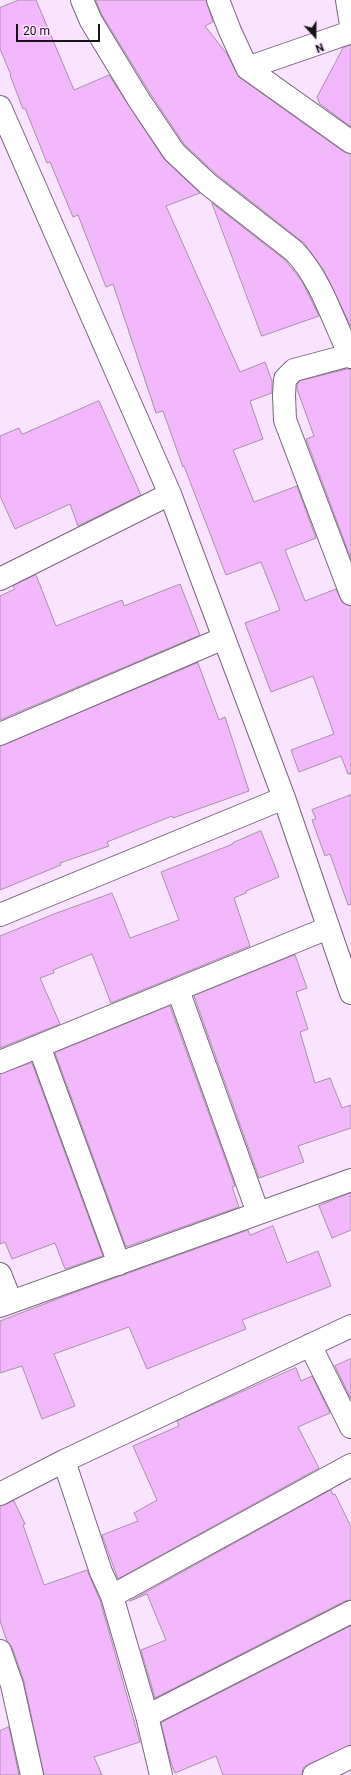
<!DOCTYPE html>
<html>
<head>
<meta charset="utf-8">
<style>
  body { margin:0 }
  #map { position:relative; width:351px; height:1775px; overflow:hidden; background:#fae3fe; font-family:Roboto,sans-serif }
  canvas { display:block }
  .north { position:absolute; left:295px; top:16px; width:40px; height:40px; -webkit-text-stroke:3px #fae3fe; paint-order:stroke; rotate:159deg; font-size:11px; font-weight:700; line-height:16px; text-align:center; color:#19121b }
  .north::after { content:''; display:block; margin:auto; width:14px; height:18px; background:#19121b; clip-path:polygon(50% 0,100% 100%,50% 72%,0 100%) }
  .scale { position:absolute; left:16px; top:24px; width:84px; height:18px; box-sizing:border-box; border:2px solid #19121b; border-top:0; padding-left:5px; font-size:12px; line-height:14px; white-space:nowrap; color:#19121b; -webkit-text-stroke:3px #fae3fe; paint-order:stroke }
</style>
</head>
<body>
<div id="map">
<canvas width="351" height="1775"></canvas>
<div class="north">N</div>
<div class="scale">20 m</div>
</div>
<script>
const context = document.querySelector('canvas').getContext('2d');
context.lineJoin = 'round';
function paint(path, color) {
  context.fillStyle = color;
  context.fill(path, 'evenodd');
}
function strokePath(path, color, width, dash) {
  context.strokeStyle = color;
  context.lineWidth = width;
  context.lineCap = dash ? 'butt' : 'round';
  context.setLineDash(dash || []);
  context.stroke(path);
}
const building = new Path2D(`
  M 19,0 L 36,0 L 74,90 L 109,75 L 164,159 L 200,193 L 166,206 L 240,372 L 265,362 L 272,381 L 272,393 L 250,401 L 263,439 L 233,450 L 254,502 L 297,486 L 316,538 L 285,550 L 305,601 L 336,589 L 343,603 L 351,606 L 351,774 L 348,774 L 341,756 L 299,772 L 291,750 L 334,734 L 313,676 L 271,692 L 245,623 L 280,610 L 261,562 L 226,575 L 184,466 L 183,467 L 163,411 L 156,413 L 113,284 L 106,287 L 78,215 L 73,217 L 50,162 L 47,163 L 25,108 L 23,109 L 10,75 L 11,75 L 0,49 L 0,8 Z
  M 96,0 L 206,0 L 213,22 L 205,26 L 227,54 L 239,77 L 344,152 L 351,154 L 351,327 L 323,269 L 304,243 L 216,174 L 184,144 L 150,93 L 102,15 Z
  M 351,45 L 351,127 L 320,104 L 317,97 L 343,48 Z
  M 212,203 L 285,260 L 302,281 L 319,316 L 262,336 Z
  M 347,369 L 351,369 L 351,559 L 306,439 L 314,436 L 297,389 L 297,384 L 300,381 Z
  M 99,401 L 141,495 L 78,526 L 70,504 L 15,529 L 0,496 L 0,436 L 19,428 L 22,434 Z
  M 36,575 L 56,626 L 122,600 L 124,606 L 180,584 L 200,635 L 0,720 L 0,596 L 15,589 L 13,586 Z
  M 198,663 L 219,720 L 225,717 L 249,791 L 173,818 L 172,816 L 107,842 L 109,846 L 60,863 L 61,865 L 0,890 L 0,746 Z
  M 351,795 L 351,904 L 348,905 L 330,854 L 325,856 L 312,820 L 316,819 L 312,810 Z
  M 261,831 L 279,877 L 246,891 L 246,893 L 234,898 L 250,946 L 111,1003 L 92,954 L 53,970 L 54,973 L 40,978 L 60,1024 L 0,1048 L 0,936 L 54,914 L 112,893 L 130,938 L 179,920 L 161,872 L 233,844 L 233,843 Z
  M 295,955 L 307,988 L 296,992 L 308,1029 L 300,1032 L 315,1083 L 330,1078 L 342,1108 L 351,1105 L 351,1128 L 298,1146 L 304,1162 L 259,1178 L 194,996 Z
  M 170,1006 L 235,1186 L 232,1187 L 239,1207 L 126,1247 L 55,1053 Z
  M 32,1063 L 103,1256 L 65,1269 L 55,1243 L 12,1259 L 5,1242 L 0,1244 L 0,1074 Z
  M 351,1193 L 351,1230 L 332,1238 L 319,1206 Z
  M 273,1226 L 287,1263 L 318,1251 L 331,1286 L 242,1320 L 246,1329 L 147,1369 L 129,1327 L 54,1354 L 75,1406 L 42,1419 L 22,1366 L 0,1373 L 0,1321 L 73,1293 L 248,1230 L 250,1235 Z
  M 351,1359 L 351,1399 L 335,1366 Z
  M 296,1368 L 301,1381 L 312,1376 L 330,1413 L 298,1427 L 319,1468 L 118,1579 L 102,1535 L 138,1521 L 134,1513 L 157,1500 L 133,1446 L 179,1426 L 177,1421 Z
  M 331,1490 L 333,1495 L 335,1494 L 351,1527 L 351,1600 L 345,1601 L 155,1698 L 141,1650 L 166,1640 L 147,1594 L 130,1601 Z
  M 14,1501 L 25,1524 L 23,1525 L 44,1585 L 87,1570 L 100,1600 L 140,1742 L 94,1757 L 102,1775 L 44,1775 L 24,1682 L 12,1647 L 7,1641 L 0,1621 L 0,1506 Z
  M 351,1626 L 351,1745 L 309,1764 L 303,1768 L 302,1775 L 223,1775 L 216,1756 L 175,1773 L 171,1763 L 161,1723 Z
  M 9,1727 L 19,1775 L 0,1775 L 0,1731 Z`);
paint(building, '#f3b8fc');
strokePath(building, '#a590a8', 1);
const minor = new Path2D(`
  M 82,0 L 91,21 L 139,100 L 174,152 L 208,184 L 294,251 C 322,280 333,322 351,357
  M 218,0 L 230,31 L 247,68 L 351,142
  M 347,0 L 351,25
  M 247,68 L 351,32
  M 0,107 L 170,494 L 284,798 L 351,993
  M 350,355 L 294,370 L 285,379 L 284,395 L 285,420 L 351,594
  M 0,579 L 170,494
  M 0,734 L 224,638
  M 0,915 L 284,798
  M 178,990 L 258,1213
  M 39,1046 L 119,1264
  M 0,1062 L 328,928
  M 0,1274 L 11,1302
  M 0,1306 L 351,1180
  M 310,1345 L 351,1427
  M 64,1461 L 101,1572 L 112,1596 L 147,1716 L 161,1775
  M 0,1494 L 64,1461 L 351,1326
  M 112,1596 L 351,1465
  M 0,1651 L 12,1685 L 32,1775
  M 147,1716 L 351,1612
  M 314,1775 L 351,1757`);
strokePath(minor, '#78647b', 24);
strokePath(minor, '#fff', 22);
</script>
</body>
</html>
